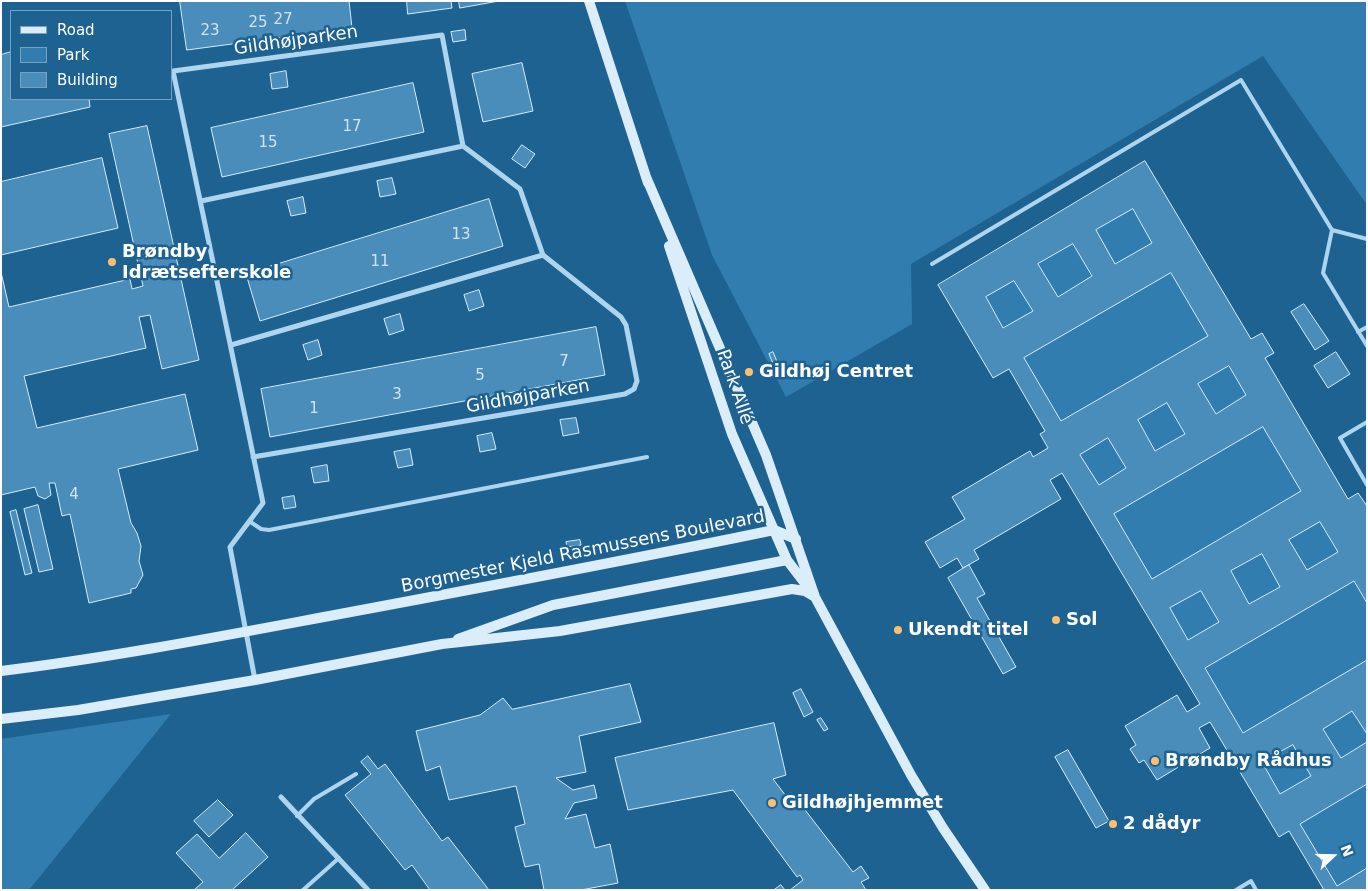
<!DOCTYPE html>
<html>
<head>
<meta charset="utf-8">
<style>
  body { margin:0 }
  #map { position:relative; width:1368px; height:891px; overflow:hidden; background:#1e6292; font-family:"DejaVu Sans",sans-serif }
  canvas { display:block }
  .frame { position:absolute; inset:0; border:2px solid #fff; pointer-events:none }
  .legend { position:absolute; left:10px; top:10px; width:162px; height:90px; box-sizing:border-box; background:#1e6292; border:1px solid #78a1be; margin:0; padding:6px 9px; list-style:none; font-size:15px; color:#fff }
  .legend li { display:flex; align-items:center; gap:10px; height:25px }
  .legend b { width:25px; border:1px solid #78a1be }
  .north { position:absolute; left:1308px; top:831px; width:50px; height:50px; -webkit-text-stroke:4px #1e6292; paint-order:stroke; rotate:69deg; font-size:14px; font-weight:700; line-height:20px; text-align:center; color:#fff }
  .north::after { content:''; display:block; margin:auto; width:18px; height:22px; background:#fff; clip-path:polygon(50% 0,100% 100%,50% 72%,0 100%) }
</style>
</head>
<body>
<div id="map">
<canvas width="1368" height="891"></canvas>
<div class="frame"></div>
<ul class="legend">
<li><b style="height:6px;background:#dcedfa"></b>Road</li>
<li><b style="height:14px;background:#327daf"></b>Park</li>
<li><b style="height:14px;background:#4b8dba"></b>Building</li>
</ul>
<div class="north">N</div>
</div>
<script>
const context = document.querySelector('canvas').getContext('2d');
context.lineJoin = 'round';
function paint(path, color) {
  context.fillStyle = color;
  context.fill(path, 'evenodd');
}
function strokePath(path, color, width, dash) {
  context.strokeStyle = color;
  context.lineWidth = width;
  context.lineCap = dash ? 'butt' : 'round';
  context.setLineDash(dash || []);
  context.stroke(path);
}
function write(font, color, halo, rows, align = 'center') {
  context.font = font + ' "DejaVu Sans",sans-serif';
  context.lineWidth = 5;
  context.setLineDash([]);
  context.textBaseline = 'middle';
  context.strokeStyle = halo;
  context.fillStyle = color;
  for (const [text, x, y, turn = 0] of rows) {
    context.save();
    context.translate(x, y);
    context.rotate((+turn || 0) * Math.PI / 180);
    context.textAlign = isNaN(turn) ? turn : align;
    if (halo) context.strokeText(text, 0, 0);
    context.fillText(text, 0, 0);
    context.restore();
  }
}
paint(new Path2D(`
  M 625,1 L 1367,1 L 1367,205 L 1263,56 L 911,264 L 912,324 L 786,397 L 712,255 Z
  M 1133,209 L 1152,243 L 1115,264 L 1096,230 Z
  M 1073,244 L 1092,276 L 1058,297 L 1038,264 Z
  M 1171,273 L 1208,336 L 1061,421 L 1024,358 Z
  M 1014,281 L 1033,311 L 1003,328 L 986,297 Z
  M 1229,366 L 1246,395 L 1216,414 L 1198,384 Z
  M 1167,403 L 1185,434 L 1155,451 L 1138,420 Z
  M 1263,427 L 1301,491 L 1152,579 L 1114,514 Z
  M 1108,438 L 1126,468 L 1099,485 L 1080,455 Z
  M 1320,522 L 1338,552 L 1307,570 L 1289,540 Z
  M 1262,554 L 1280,587 L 1249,604 L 1231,571 Z
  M 1354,581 L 1367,603 L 1367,660 L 1243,733 L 1205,668 Z
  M 1201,591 L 1219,622 L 1188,640 L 1170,608 Z
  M 1352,711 L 1367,734 L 1367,742 L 1341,758 L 1323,729 Z
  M 171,714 L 29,890 L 1,890 L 1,739 Z
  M 1293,745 L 1311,776 L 1280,794 L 1262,762 Z
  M 1367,784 L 1367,868 L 1337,886 L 1300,824 Z`), '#327daf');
const building = new Path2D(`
  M 180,1 L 349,1 L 352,28 L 187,50 Z
  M 407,1 L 451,1 L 452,8 L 408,14 Z
  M 459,1 L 499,1 L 460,8 Z
  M 465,30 L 466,40 L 453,42 L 451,32 Z
  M 11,52 L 11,99 L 89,99 L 90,107 L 1,127 L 1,55 Z
  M 522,63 L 533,111 L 483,122 L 472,74 Z
  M 286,71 L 288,87 L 272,89 L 270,74 Z
  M 413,83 L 424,132 L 222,177 L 211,128 Z
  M 147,126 L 199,360 L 162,369 L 150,315 L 139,317 L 146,348 L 24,376 L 37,428 L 185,394 L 198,450 L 118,469 L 131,523 L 137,533 L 141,546 L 139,561 L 143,575 L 136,588 L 131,589 L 131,593 L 89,603 L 70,514 L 62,516 L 55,483 L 49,483 L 51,495 L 45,499 L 38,496 L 35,487 L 1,495 L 1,272 L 9,307 L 130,279 L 132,289 L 143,286 L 109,134 Z
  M 522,145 L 535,154 L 525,168 L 512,159 Z
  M 102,158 L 118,228 L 1,255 L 1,182 Z
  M 1145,161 L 1251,339 L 1262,333 L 1274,353 L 1265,358 L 1348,499 L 1358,493 L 1367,506 L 1367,603 L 1354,581 L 1205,668 L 1243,733 L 1367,660 L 1367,734 L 1352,711 L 1323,729 L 1341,758 L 1367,742 L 1367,784 L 1300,824 L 1337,886 L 1367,868 L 1367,890 L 1324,890 L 1289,831 L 1279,837 L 1210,722 L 1199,728 L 1210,748 L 1157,780 L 1144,760 L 1139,763 L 1130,749 L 1136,745 L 1125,726 L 1177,695 L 1187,712 L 1200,704 L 1062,473 L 1050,480 L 1061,499 L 974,550 L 979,559 L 963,568 L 957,558 L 940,568 L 925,542 L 965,519 L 952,497 L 1030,451 L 1033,457 L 1048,448 L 1040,434 L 1045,431 L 1009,369 L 993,378 L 938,285 ZM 1133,209 L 1152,243 L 1115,264 L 1096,230 ZM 1073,244 L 1092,276 L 1058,297 L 1038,264 ZM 1171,273 L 1208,336 L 1061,421 L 1024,358 ZM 1014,281 L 1033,311 L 1003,328 L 986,297 ZM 1229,366 L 1246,395 L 1216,414 L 1198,384 ZM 1167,403 L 1185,434 L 1155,451 L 1138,420 ZM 1263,427 L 1301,491 L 1152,579 L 1114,514 ZM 1108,438 L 1126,468 L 1099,485 L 1080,455 ZM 1320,522 L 1338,552 L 1307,570 L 1289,540 ZM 1262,554 L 1280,587 L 1249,604 L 1231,571 ZM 1201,591 L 1219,622 L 1188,640 L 1170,608 ZM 1293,745 L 1311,776 L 1280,794 L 1262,762 Z
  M 392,178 L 396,194 L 380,197 L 377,181 Z
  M 303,197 L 306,213 L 291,216 L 287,201 Z
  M 489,199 L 503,246 L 260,321 L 246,274 Z
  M 479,290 L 484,306 L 469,311 L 464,295 Z
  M 1304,304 L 1329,341 L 1315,350 L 1291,312 Z
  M 400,314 L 404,330 L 389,335 L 384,319 Z
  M 596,327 L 605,375 L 270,437 L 261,389 Z
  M 318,340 L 322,355 L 308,360 L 303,345 Z
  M 773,352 L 778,364 L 774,366 L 769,354 Z
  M 1336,352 L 1350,374 L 1328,388 L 1314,366 Z
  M 576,418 L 579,433 L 563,436 L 560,420 Z
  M 492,433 L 496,449 L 480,452 L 477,436 Z
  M 410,449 L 413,465 L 398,468 L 394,452 Z
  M 327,465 L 329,481 L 314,483 L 311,468 Z
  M 294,496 L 296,507 L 284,509 L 282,498 Z
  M 38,505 L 53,569 L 39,572 L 24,509 Z
  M 16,510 L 32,573 L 25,575 L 10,512 Z
  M 580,540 L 581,545 L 567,547 L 566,542 Z
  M 969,565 L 985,594 L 977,598 L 1016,667 L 1003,674 L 948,578 Z
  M 630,684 L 641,722 L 579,736 L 586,772 L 556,778 L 573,790 L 594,785 L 597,798 L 574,803 L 565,819 L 586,814 L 595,848 L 610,844 L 618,883 L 581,890 L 544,890 L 539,864 L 525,867 L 515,827 L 525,824 L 516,786 L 449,800 L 440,766 L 426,771 L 416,731 L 480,715 L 503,698 L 512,709 Z
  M 801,689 L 813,712 L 804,717 L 793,693 Z
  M 821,718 L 828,729 L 824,731 L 817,720 Z
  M 774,723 L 786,775 L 773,779 L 786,796 L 792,793 L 853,872 L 861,866 L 869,878 L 861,882 L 866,890 L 790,890 L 803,880 L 800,875 L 797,877 L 733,790 L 628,810 L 615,758 Z
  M 1068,750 L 1109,821 L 1096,828 L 1055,757 Z
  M 368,756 L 378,769 L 385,764 L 442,841 L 448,837 L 489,890 L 430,890 L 412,865 L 405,870 L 345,795 L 371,774 L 361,762 Z
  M 218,800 L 233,815 L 209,837 L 194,821 Z
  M 246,833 L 268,857 L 232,890 L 194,890 L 203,882 L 176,853 L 197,834 L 219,858 Z
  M 781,885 L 785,890 L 774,890 Z`);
paint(building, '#4b8dba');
strokePath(building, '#d5ebfa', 1);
strokePath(new Path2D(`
  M 1367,239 L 1332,230 L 1323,273 L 1367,346
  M 932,264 L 1241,80 L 1332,230
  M 1358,332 L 1367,327
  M 1367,422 L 1340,438 L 1367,485
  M 249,521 L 261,529 L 269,530 L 647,457
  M 297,816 L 314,799 L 356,774
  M 303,890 L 339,858
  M 1236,890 L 1251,881 L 1256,890`), '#afd5ee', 4);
strokePath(new Path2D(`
  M 201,201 L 463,146
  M 231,345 L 543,255
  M 253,457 L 625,394 L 634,389 L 637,381 L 626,325 L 621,317 L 543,255 L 520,189 L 463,146 L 442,35 L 173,71 C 204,215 233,359 263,503 L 230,547 L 255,680
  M 281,797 L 368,890`), '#afd5ee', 5);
strokePath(new Path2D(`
  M 589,1 L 648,183
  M 646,177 L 766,455 L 815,597 L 911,775 L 943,828 L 985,890
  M 669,246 L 732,434 L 787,560 L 810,590
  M 458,639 L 553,605 L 787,560
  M 1,671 C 115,657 227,635 340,614 C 485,587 630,560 774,530 L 796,539
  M 1,719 L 78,710 L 255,680 L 442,644 L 560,631 L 792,589 L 805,591 L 815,597`), '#dcedfa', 10);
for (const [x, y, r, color] of [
  [112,262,5,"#fcbe6f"],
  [749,372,5,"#fcbe6f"],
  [1056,620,5,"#fcbe6f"],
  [898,630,5,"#fcbe6f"],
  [1155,761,5,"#fcbe6f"],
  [772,803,5,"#fcbe6f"],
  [1113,824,5,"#fcbe6f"]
]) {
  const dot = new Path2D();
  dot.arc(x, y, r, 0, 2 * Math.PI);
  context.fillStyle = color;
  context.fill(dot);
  strokePath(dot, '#1e6292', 2);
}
write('15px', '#d2e2ee', null, [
  ["27",283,20],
  ["25",258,23],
  ["23",210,31],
  ["17",352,127],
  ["15",268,143],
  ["13",461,235],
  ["11",380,262],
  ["7",564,362],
  ["5",480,376],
  ["3",397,395],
  ["1",314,409],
  ["4",74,495]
]);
write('18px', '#fff', '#1e6292', [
  ["Gildhøjparken",296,41,-8],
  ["Park Allé",734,387,71],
  ["Gildhøjparken",528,397,-10],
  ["Borgmester Kjeld Rasmussens Boulevard",583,552,-11]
]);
write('bold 18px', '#fff', '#1e6292', [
  ["Brøndby",122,252],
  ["Idrætsefterskole",122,273],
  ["Gildhøj Centret",759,372],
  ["Sol",1066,620],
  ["Ukendt titel",908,630],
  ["Brøndby Rådhus",1165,761],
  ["Gildhøjhjemmet",782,803],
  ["2 dådyr",1123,824]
], 'left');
</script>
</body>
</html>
